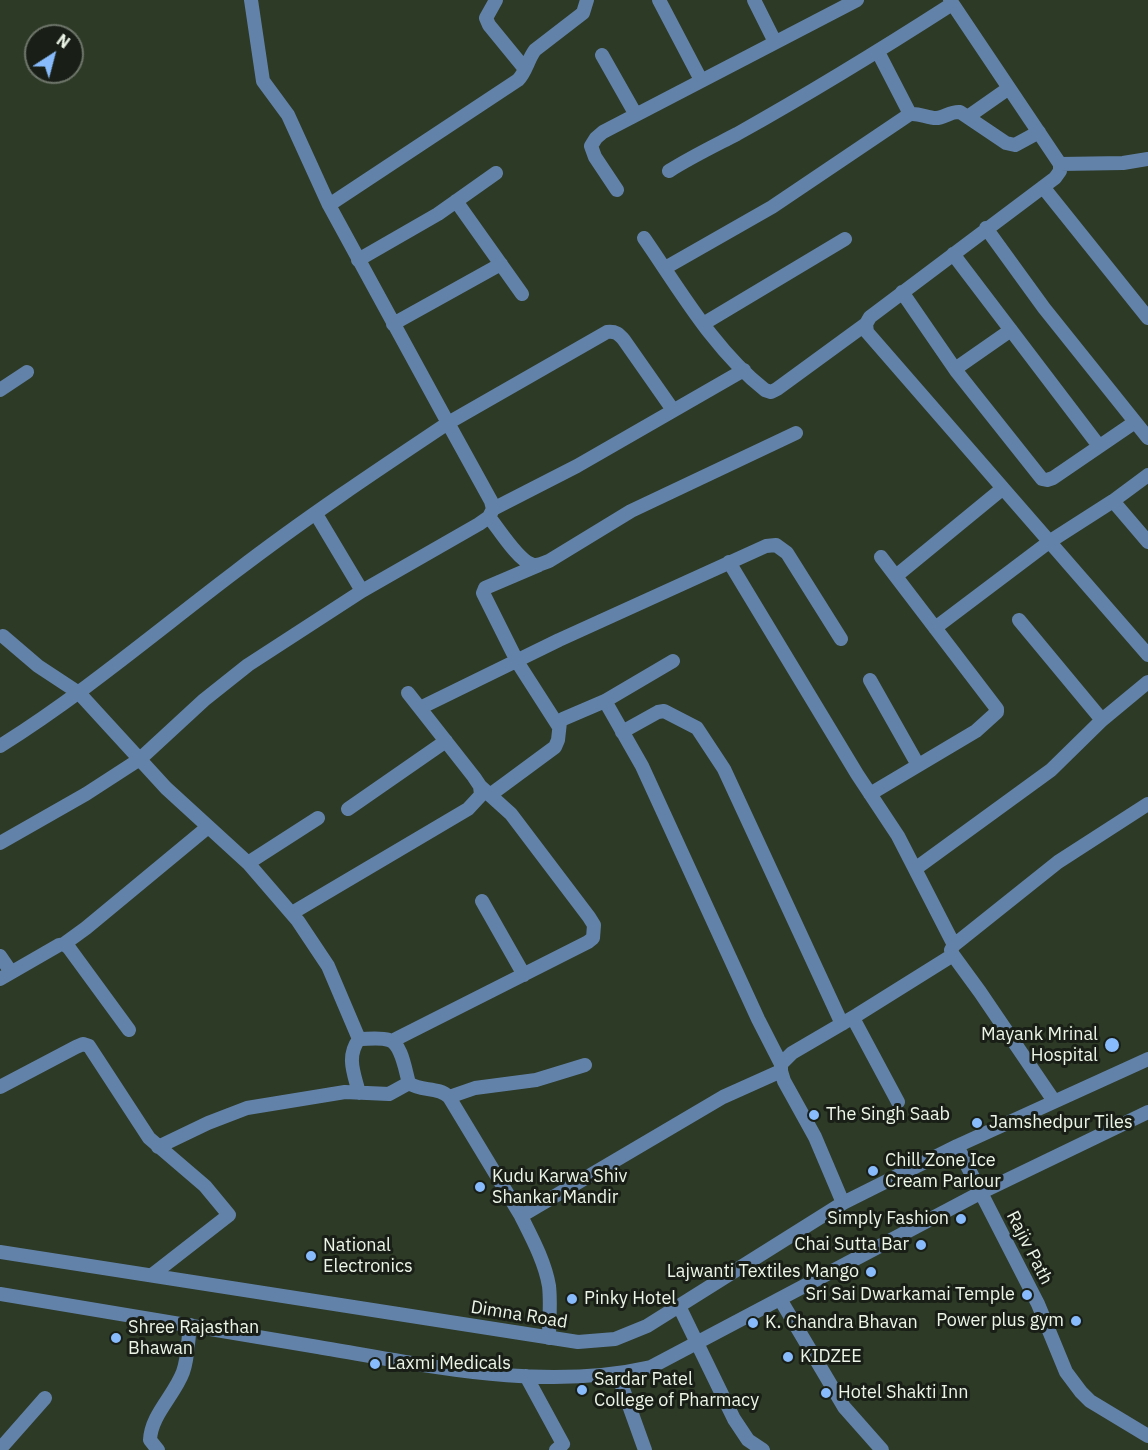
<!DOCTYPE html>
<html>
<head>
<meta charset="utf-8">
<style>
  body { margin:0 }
  #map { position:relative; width:1148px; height:1450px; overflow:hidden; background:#2d3a26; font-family:"IBM Plex Sans",sans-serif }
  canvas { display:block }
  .north { position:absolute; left:24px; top:24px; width:60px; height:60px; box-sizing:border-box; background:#191f16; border:2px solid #6e756a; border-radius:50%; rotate:36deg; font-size:16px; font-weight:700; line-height:24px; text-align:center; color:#edf5e8 }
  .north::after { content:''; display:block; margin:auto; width:21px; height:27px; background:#87bbfc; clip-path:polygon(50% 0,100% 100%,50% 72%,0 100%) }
</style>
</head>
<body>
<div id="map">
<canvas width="1148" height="1450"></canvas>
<div class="north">N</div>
</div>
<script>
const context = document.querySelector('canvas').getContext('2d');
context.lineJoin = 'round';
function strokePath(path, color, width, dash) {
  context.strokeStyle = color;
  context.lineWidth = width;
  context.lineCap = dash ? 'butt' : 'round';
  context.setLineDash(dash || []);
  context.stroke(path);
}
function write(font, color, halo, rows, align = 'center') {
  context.font = font + ' "IBM Plex Sans",sans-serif';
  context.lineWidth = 6;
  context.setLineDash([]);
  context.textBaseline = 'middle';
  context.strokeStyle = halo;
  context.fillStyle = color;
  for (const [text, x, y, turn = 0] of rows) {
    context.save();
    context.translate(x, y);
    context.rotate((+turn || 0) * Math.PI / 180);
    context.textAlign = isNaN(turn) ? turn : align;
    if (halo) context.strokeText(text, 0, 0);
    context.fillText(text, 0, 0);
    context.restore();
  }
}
strokePath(new Path2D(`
  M 496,0 L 486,18 L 489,25 L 525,69
  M 659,0 L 701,80
  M 754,0 L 775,42
  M 950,0 L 1060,164 L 1060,171 L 1055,178 L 870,317 L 866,324 L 867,332 L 1148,655
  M 878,52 L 910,114
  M 602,55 L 636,115
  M 969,116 L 1009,88
  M 1060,164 L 1123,163 L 1148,159
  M 669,171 C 691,157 714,146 737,134 C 810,93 882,49 952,4
  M 1043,187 L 1148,318
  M 617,190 L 595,157 L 591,146 L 596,138 L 603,132 L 857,0
  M 456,201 L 522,294
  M 329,205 L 518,80 C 526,72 528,59 535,50 L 583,13 L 587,0
  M 986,228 L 1044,308 L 1148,438
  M 644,238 C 680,290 714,350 765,390 L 771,392 L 777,389 L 866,324
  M 953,254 L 1099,446
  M 358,260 L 438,214 L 496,173
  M 665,268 L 772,207 L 910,114 C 920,113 927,118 936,118 C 945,118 950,111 960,112 L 1006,143 L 1015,145 L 1039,132
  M 902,292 L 957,372 L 1042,479 L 1047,480 L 1053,478 L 1135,422
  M 393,324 L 501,264
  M 703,324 L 845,239
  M 955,369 L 1011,330
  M 0,390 L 27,372
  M 1113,501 L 1148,542
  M 493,509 L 577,466 L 744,370
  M 489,517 C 498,528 518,560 531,564 C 537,567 543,563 549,561 L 631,511 L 796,433
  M 729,562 L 857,774 L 898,836 L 954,945
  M 539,565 L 485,588 L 483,593 L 518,663 L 559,727
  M 896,576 L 1002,489
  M 362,591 L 479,524 L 489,517 L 493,509 L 491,501 L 448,423 L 607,332 C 616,331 619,334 624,340 L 673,410
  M 1019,620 L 1102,720
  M 935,628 L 1049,542 L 1113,501 L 1148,475
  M 3,636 L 38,666 L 79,693 L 166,788 L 248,863 L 298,921 L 328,966 L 359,1039 C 368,1039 380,1037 389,1040 C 402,1044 405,1070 409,1083 C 421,1092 438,1086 449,1097 L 521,1216 C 532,1238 545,1262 549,1286 C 551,1303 549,1321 549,1338
  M 870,680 L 918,765
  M 605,701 L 642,766 L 758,1019 L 781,1064
  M 420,708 L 559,640 L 766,546 L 776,545 L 787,553 L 841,639
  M 622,732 L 658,712 L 664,711 L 697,728 L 724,769 L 842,1024
  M 0,746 C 83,694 157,631 235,572 C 304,519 376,471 448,423 L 329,205 L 288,115 L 263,81 L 251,0
  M 870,794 L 976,731 L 997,712 L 997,709 L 881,557
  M 490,795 L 555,747 L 558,740 L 560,722 L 563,719 L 605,701 L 673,661
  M 348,809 L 446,741
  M 0,843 L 86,794 L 140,759 L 204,700 L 248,665 L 362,591 L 316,514
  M 248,863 L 318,818
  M 915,869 L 1051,770 L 1102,720 L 1148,682
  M 482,901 L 524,975
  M 292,913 L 468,809 L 481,795 L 480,786 L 474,777 L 408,693
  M 64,944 L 86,928 L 208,827
  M 0,956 L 11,972
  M 0,979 L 59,945 L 64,944 L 69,948 L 129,1030
  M 853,1018 L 898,1102
  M 392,1041 L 588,942 L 593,938 L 594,925 L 589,917 L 511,814 L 480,786
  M 0,1087 L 76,1047 L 83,1044 L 89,1046 L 149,1138 L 205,1186 L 229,1215 L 152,1275
  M 359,1093 C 354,1073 346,1057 359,1039
  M 449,1097 L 475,1088 L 536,1080 L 585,1065
  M 1054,1101 L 980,992 L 953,955 L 951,950 L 954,945 L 1058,862 L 1148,804
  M 957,1146 L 1038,1304 L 1066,1372 L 1081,1392 L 1090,1401 L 1148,1436
  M 158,1147 L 208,1123 L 247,1108 L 345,1092 L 389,1094 L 409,1083
  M 843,1203 L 815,1137 L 784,1081 L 781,1071 L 781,1064 L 792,1053 L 857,1015 L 953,955
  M 521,1216 L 723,1097 L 781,1071
  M 0,1252 L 578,1342 L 615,1339 L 647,1326 L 843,1203 L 957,1146 L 1148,1059
  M 0,1294 C 106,1311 212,1329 318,1347 C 427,1365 541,1392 651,1367 L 980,1193 L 1148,1112
  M 780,1299 L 844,1407 L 882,1450
  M 679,1306 L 734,1419 L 748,1440 L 763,1450
  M 618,1375 L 645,1450
  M 526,1376 L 563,1444 L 556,1450
  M 0,1449 L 45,1398
  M 158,1450 L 150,1440 C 151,1415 174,1396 183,1372 C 188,1359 188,1340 190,1325`), '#6382aa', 14);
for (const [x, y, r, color] of [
  [1112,1045,8,"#87bbfc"],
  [814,1115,6,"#87bbfc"],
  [977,1123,6,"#87bbfc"],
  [873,1171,6,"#87bbfc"],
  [480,1187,6,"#87bbfc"],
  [961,1219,6,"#87bbfc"],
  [921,1245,6,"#87bbfc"],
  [311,1256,6,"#87bbfc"],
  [871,1272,6,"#87bbfc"],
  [1027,1295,6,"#87bbfc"],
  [572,1299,6,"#87bbfc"],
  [1076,1321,6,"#87bbfc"],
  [753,1323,6,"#87bbfc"],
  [116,1338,6,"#87bbfc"],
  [788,1357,6,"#87bbfc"],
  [375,1364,6,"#87bbfc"],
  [582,1390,6,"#87bbfc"],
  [826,1393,6,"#87bbfc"]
]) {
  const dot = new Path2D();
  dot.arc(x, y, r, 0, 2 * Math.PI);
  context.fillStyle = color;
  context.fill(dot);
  strokePath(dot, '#191f16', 2);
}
write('18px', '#edf5e8', '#191f16', [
  ["Mayank Mrinal",1098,1035,"right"],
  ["Hospital",1098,1056,"right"],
  ["The Singh Saab",826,1115],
  ["Jamshedpur Tiles",989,1123],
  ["Chill Zone Ice",885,1161],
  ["Cream Parlour",885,1182],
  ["Kudu Karwa Shiv",492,1177],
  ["Shankar Mandir",492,1198],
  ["Simply Fashion",949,1219,"right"],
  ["Chai Sutta Bar",909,1245,"right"],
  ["National",323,1246],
  ["Electronics",323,1267],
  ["Lajwanti Textiles Mango",859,1272,"right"],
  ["Sri Sai Dwarkamai Temple",1015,1295,"right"],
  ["Pinky Hotel",584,1299],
  ["Power plus gym",1064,1321,"right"],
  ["K. Chandra Bhavan",765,1323],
  ["Shree Rajasthan",128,1328],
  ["Bhawan",128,1349],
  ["KIDZEE",800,1357],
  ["Laxmi Medicals",387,1364],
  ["Sardar Patel",594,1380],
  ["College of Pharmacy",594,1401],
  ["Hotel Shakti Inn",838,1393]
], 'left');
write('18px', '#edf5e8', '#191f16', [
  ["Rajiv Path",1029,1248,63],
  ["Dimna Road",519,1315,9]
]);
</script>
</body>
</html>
